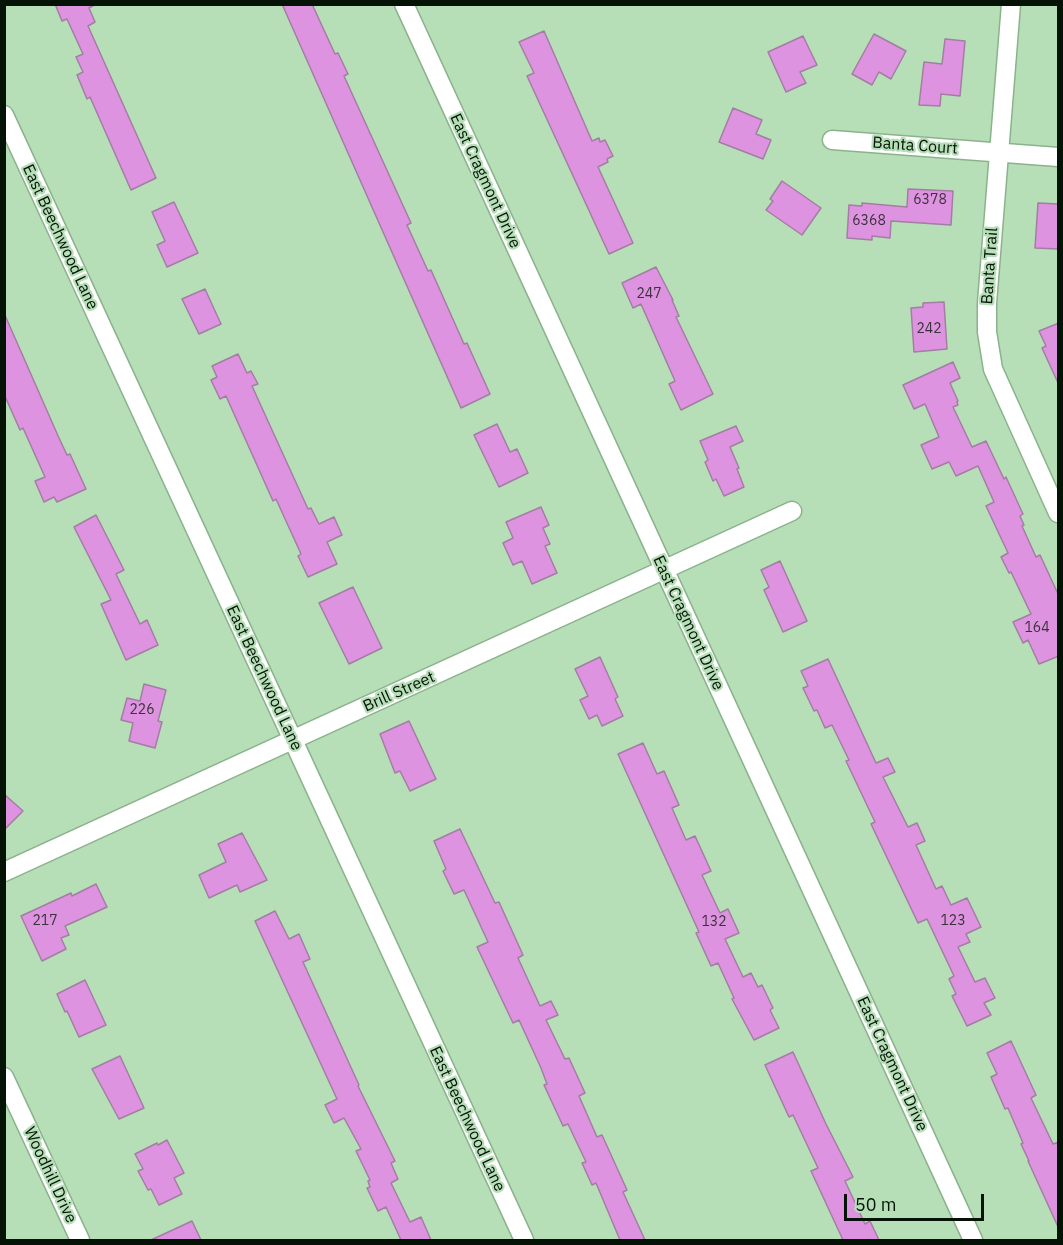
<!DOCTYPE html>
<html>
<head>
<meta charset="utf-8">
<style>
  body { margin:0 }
  #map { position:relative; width:1063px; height:1245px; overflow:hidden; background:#b6dfb8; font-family:"IBM Plex Sans",sans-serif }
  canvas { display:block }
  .frame { position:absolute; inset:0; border:6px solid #051306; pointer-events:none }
  .scale { position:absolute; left:844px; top:1194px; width:140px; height:27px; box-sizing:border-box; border:3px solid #051306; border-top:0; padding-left:8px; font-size:18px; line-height:21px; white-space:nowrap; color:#051306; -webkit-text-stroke:4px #b6dfb8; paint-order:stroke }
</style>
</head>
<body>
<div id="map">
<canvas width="1063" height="1245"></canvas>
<div class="frame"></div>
<div class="scale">50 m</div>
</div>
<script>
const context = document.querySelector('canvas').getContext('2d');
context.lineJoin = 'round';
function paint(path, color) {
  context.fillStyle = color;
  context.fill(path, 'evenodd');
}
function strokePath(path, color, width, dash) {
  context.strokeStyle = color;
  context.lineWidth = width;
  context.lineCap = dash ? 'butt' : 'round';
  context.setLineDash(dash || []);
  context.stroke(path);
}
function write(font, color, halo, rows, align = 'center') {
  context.font = font + ' "IBM Plex Sans",sans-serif';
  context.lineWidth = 4.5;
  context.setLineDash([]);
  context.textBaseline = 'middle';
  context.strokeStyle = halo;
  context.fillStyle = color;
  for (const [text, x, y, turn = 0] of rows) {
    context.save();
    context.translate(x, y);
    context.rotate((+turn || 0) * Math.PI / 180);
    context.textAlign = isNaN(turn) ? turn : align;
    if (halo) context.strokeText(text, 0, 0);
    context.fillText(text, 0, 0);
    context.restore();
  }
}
const building = new Path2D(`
  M 55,4 L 96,4 L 89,8 L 95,22 L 88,26 L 156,178 L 131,190 L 90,97 L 87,99 L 77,75 L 83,72 L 76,57 L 83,54 L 67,19 L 62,21 Z
  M 282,4 L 312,4 L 335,54 L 338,53 L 348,74 L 344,76 L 411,223 L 407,225 L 428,271 L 431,270 L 464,344 L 467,343 L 490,394 L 461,408 Z
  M 544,31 L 592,141 L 599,138 L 600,142 L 605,140 L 613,156 L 607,159 L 608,162 L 598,167 L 633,243 L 609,254 L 527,76 L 534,73 L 519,42 Z
  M 874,34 L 906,51 L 891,79 L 879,72 L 872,85 L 852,74 Z
  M 803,36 L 817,65 L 800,72 L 806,83 L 786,92 L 768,52 Z
  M 945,39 L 965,41 L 960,96 L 941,94 L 940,106 L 919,105 L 924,62 L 942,64 Z
  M 733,108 L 762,120 L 756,134 L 771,140 L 763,159 L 719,142 Z
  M 782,181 L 821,208 L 802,235 L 766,210 L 773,201 L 770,199 Z
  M 908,189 L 953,191 L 951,225 L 891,221 L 890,238 L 872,236 L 872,240 L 847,238 L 849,205 L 862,206 L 862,203 L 907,207 Z
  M 174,202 L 198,253 L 167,267 L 157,245 L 165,241 L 152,212 Z
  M 1038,203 L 1059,204 L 1059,249 L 1035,248 Z
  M 656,267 L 673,300 L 672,300 L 679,316 L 676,317 L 713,394 L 681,410 L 669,384 L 675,381 L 641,304 L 633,308 L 622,283 Z
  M 205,289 L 221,324 L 199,334 L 182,299 Z
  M 944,302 L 947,349 L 914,352 L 911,308 L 923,307 L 923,303 Z
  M 4,313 L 59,438 L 67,455 L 70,454 L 86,489 L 57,502 L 54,497 L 44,502 L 35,481 L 45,477 L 23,428 L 20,430 L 4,394 Z
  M 1059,323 L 1059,385 L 1042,348 L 1046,346 L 1039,331 Z
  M 238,354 L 247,373 L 251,371 L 258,384 L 252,386 L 308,509 L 311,508 L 319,524 L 334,517 L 342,535 L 327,542 L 337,564 L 308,577 L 298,556 L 301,554 L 276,499 L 273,501 L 226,396 L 220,399 L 211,380 L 217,377 L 212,366 Z
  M 953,362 L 960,378 L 950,383 L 958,401 L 957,402 L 958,405 L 953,407 L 972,447 L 986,441 L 1004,479 L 1006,477 L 1023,514 L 1020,516 L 1024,525 L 1022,526 L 1036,557 L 1040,555 L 1059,596 L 1059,656 L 1039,664 L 1028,640 L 1023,643 L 1013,622 L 1031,614 L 1011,572 L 1009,573 L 1001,557 L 1008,553 L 986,506 L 994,502 L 978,466 L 956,476 L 949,462 L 932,469 L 921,445 L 939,437 L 925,404 L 914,409 L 903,385 Z
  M 497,424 L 510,452 L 517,449 L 528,473 L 499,487 L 474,435 Z
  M 736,426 L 743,441 L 730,447 L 739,468 L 737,469 L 744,487 L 724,496 L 716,479 L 713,481 L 705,462 L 708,460 L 700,441 Z
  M 541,507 L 549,525 L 543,528 L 550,544 L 545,546 L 557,573 L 532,584 L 522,561 L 513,565 L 503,543 L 513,538 L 506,522 Z
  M 96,515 L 124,570 L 116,574 L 140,624 L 147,620 L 158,645 L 126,660 L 101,604 L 111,600 L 74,527 Z
  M 780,561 L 807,621 L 783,632 L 764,590 L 769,587 L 761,570 Z
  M 353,587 L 382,648 L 349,664 L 319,603 Z
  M 600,657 L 618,697 L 615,699 L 623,716 L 602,726 L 597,715 L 589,719 L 580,700 L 588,696 L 575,669 Z
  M 828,659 L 876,763 L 888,758 L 895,772 L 883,777 L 908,827 L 917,823 L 925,841 L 916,845 L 936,889 L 942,886 L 951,905 L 967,898 L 981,927 L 966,934 L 970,942 L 958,947 L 975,982 L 985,978 L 995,998 L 984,1003 L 991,1015 L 967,1026 L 952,996 L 956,994 L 949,979 L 954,976 L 927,919 L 918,923 L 871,824 L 875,822 L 846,761 L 849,760 L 832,725 L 825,728 L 817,710 L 814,711 L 803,688 L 808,686 L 801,671 Z
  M 144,684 L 166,690 L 158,721 L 162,722 L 155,748 L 129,741 L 133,723 L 121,720 L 127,698 L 140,701 Z
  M 409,721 L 436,779 L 410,791 L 400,771 L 395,773 L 380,734 Z
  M 643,743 L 657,774 L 664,771 L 679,805 L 672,808 L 686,840 L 695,836 L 711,871 L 702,875 L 720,913 L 728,909 L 739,933 L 725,939 L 743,977 L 751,973 L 758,987 L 762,985 L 773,1008 L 770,1010 L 779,1028 L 754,1040 L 732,999 L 734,998 L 718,963 L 711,966 L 696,933 L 699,932 L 618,754 Z
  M 4,794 L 23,811 L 4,830 Z
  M 460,829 L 495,903 L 499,902 L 523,955 L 518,958 L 540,1006 L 551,1001 L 558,1015 L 546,1020 L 565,1059 L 569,1058 L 585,1093 L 579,1096 L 597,1137 L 602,1135 L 627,1190 L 623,1192 L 645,1240 L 620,1240 L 596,1183 L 592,1185 L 582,1163 L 586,1162 L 568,1124 L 563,1126 L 544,1085 L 547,1084 L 541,1068 L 519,1020 L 513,1023 L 477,947 L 488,942 L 464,890 L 454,894 L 443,871 L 446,869 L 434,841 Z
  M 242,833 L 267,880 L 240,892 L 237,885 L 209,898 L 199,875 L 226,862 L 218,844 Z
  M 96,884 L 107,907 L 65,926 L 69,935 L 61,938 L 66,949 L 42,961 L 21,916 L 71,893 L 72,896 Z
  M 275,911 L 289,939 L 299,934 L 310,959 L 303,962 L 359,1085 L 358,1086 L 395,1161 L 391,1163 L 398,1179 L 391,1183 L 410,1222 L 421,1217 L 431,1240 L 401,1240 L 386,1207 L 378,1211 L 367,1188 L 370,1187 L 368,1181 L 370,1180 L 356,1151 L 361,1149 L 344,1118 L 334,1123 L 325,1105 L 337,1099 L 255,921 Z
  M 85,980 L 106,1025 L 79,1037 L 67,1011 L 65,1012 L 57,994 Z
  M 1011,1041 L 1036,1095 L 1031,1098 L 1053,1144 L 1059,1142 L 1059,1229 L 1028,1161 L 1029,1161 L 1021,1144 L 1023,1143 L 1008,1108 L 1005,1109 L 991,1077 L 997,1074 L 987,1053 Z
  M 793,1052 L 826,1124 L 853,1177 L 845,1181 L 865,1224 L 870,1221 L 879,1240 L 843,1240 L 811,1171 L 818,1168 L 793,1115 L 789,1117 L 765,1065 Z
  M 120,1056 L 144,1108 L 119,1119 L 92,1069 Z
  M 167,1140 L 184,1173 L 174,1178 L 182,1194 L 159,1205 L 151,1189 L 148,1190 L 138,1171 L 143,1169 L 135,1154 L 157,1143 L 158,1145 Z
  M 192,1221 L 201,1240 L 151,1240 Z`);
paint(building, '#dd93df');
strokePath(building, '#a37ea3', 1.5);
const minor = new Path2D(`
  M 404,4 L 973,1240
  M 1011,4 L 987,303 L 987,332 L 993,369 L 1058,513
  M 4,115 L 524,1240
  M 832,140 L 1058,157
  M 4,872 L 792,511
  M 4,1077 L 80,1240`);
strokePath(minor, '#8bb28c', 21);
strokePath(minor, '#fff', 18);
write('14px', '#3b333c', null, [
  ["6378",930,200],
  ["6368",869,221],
  ["247",649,294],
  ["242",929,329],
  ["164",1037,628],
  ["226",142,710],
  ["217",45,921],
  ["123",953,921],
  ["132",714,922]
]);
write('16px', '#051306', '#b6dfb8', [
  ["Banta Court",915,146,4],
  ["East Cragmont Drive",485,181,65],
  ["East Beechwood Lane",60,237,65],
  ["Banta Trail",990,266,-86],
  ["East Cragmont Drive",688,623,65],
  ["East Beechwood Lane",264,678,65],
  ["Brill Street",399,692,-24],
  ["East Cragmont Drive",892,1064,65],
  ["East Beechwood Lane",467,1119,65],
  ["Woodhill Drive",50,1175,65]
]);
</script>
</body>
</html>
